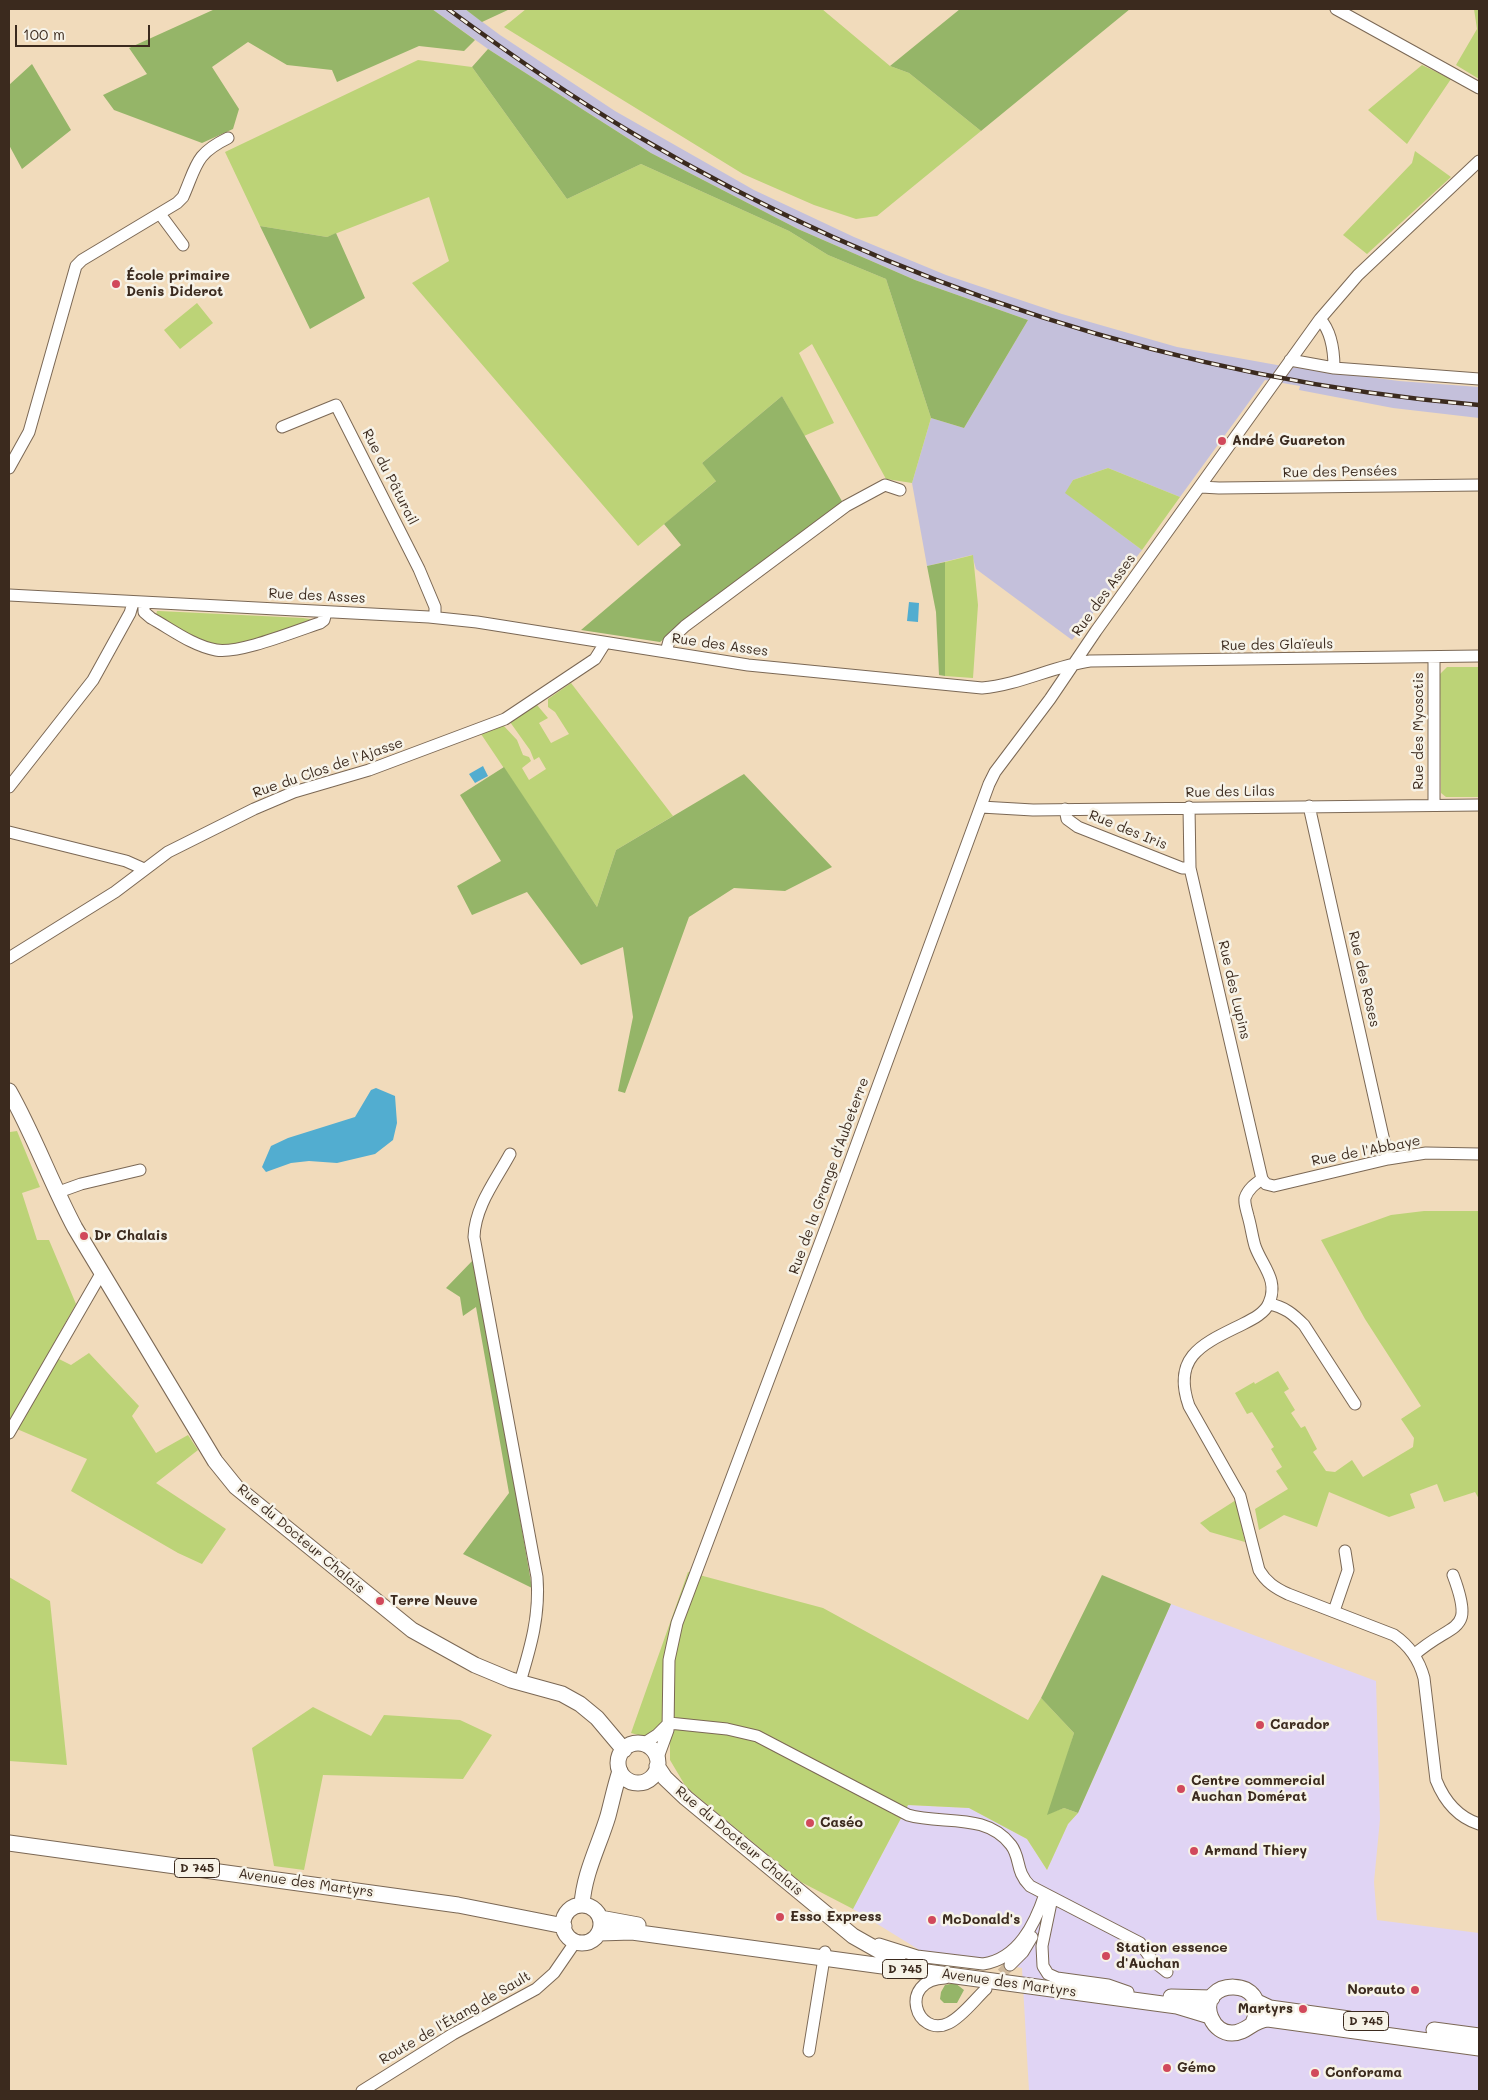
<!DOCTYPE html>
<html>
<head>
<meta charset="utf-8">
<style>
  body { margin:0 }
  #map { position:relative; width:1488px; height:2100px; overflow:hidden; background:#f1dbbb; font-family:Mali,sans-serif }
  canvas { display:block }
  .frame { position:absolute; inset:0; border:10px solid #3b2a1e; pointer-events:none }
  .scale { position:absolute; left:15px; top:25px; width:135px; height:22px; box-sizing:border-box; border:2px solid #3b2a1e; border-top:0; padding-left:6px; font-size:15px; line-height:18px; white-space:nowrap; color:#3b2a1e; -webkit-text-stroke:4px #f7f3e8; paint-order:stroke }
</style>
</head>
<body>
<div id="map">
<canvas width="1488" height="2100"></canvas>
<div class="frame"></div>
<div class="scale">100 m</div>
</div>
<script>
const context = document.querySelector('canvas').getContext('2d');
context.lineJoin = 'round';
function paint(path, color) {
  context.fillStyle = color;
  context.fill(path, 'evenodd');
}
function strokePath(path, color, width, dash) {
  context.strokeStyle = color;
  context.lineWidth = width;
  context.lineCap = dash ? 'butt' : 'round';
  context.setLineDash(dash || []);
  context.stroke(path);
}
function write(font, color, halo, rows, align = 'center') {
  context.font = font + ' Mali,sans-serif';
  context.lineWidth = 5;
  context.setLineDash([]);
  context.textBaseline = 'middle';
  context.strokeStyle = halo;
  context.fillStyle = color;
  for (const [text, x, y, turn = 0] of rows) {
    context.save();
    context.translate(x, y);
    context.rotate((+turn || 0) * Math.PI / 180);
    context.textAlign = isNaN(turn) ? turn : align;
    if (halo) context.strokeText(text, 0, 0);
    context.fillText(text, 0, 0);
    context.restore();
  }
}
paint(new Path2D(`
  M 1171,1604 L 1376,1681 L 1380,1819 L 1374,1882 L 1377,1920 L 1479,1933 L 1479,2091 L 1029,2091 L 1022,1968 L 921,1951 L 853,1909 L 908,1805 L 969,1808 L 1027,1839 L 1047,1870 L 1068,1824 L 1078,1813 Z`), '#e0d4f4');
paint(new Path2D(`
  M 432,9 L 465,9 L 500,35 L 615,111 L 754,190 L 854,237 L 946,275 L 1062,314 L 1177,347 L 1277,365 L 1399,381 L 1479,387 L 1479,418 L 1393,408 L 1299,390 L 1300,386 L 1265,380 L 1180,497 L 1108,468 L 1073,480 L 1066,493 L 1142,550 L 1072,640 L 976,569 L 972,555 L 927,566 L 912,483 L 931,418 L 964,428 L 1028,320 L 915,280 L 798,229 L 651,153 L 488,49 Z`), '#c4c0db');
paint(new Path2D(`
  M 526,9 L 822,9 L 890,66 L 909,73 L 981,131 L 877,216 L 856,219 L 814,205 L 743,174 L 504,27 Z
  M 1474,9 L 1479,9 L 1479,79 L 1456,65 L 1477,29 Z
  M 418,60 L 472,67 L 567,199 L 641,164 L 789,231 L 828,255 L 886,279 L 931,418 L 912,483 L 886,479 L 812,344 L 799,353 L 834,423 L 804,436 L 782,396 L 702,463 L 717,480 L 638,546 L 412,283 L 449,261 L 429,197 L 327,237 L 260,226 L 225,152 Z
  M 1422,65 L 1451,79 L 1407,144 L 1368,110 Z
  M 1415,151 L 1451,177 L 1367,254 L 1343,235 L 1412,163 Z
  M 197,303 L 213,323 L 180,349 L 164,330 Z
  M 1108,468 L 1180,497 L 1142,550 L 1065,493 L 1073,480 Z
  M 973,555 L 978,605 L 973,678 L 945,676 L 945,562 Z
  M 159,611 L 303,618 L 310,619 L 312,622 C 291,629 242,650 222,648 C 200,646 174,626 156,615 L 157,611 Z
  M 1447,667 L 1479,667 L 1479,797 L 1446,797 L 1441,793 L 1440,674 Z
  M 571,683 L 673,816 L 616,850 L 597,907 L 481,734 L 503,725 L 517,740 L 523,755 L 529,757 L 531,761 L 522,768 L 529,780 L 546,769 L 539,757 L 534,760 L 530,750 L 510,722 L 537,705 L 548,718 L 539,723 L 551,743 L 569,734 L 555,712 L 548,707 L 548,699 Z
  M 17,1131 L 40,1187 L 22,1193 L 37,1240 L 49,1240 L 76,1304 L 9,1423 L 9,1148 L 10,1132 Z
  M 1424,1211 L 1479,1211 L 1479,1499 L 1475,1492 L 1444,1502 L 1437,1484 L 1410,1494 L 1415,1508 L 1389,1517 L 1329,1492 L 1317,1527 L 1284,1515 L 1259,1530 L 1255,1509 L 1288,1489 L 1276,1471 L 1282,1467 L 1271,1449 L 1274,1447 L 1252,1412 L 1247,1414 L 1235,1393 L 1254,1382 L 1255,1384 L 1278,1371 L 1289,1389 L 1284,1392 L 1295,1410 L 1291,1413 L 1301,1428 L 1305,1426 L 1317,1449 L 1313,1452 L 1326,1471 L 1335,1472 L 1352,1460 L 1363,1477 L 1413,1447 L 1414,1438 L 1401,1419 L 1421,1406 L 1365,1319 L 1321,1240 L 1391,1215 Z
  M 89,1353 L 139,1406 L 132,1416 L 156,1453 L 188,1435 L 198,1450 L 156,1483 L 226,1529 L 202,1564 L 178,1553 L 71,1491 L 87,1459 L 17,1429 L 57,1358 L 71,1365 Z
  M 1236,1500 L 1245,1542 L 1210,1532 L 1200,1523 Z
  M 688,1572 L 823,1608 L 1028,1720 L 1041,1698 L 1074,1733 L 1050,1813 L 1064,1808 L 1078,1813 L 1068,1824 L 1047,1870 L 1027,1839 L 969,1808 L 908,1805 L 853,1909 L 801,1882 L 686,1787 L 670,1760 L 670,1744 L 631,1733 Z
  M 9,1577 L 50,1601 L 67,1765 L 9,1761 Z
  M 313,1707 L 371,1736 L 384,1715 L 460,1720 L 492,1735 L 463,1779 L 323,1775 L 304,1870 L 274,1866 L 252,1748 Z`), '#bcd377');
paint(new Path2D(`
  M 215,9 L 432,9 L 475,40 L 464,51 L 419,46 L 337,82 L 332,70 L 287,65 L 248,42 L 212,67 L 239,109 L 233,129 L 202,143 L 114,110 L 103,95 L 147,74 L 129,48 Z
  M 465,9 L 510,9 L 482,22 Z
  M 960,9 L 1130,9 L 981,131 L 909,73 L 890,66 Z
  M 488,49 L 651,153 L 798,229 L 915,280 L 1028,320 L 964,428 L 931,418 L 886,279 L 828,255 L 789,231 L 641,164 L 567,199 L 472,67 Z
  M 32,64 L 71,130 L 22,169 L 9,145 L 9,85 Z
  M 260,226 L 327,237 L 336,233 L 365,298 L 310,329 Z
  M 782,396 L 843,503 L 660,642 L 581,630 L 681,545 L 664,524 L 716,481 L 702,463 Z
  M 945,562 L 945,676 L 939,675 L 936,612 L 927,566 Z
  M 504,767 L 597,907 L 616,850 L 744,774 L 832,867 L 785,891 L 734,888 L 689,917 L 625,1093 L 618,1091 L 633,1017 L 623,947 L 581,965 L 527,892 L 472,915 L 457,886 L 501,861 L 460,795 Z
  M 475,1258 L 532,1588 L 463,1554 L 509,1493 L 476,1307 L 463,1316 L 460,1297 L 446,1288 Z
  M 1102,1575 L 1171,1604 L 1078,1813 L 1064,1808 L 1047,1815 L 1074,1733 L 1041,1698 Z
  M 955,1983 L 964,1990 L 957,2003 L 944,2003 L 940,1999 L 941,1992 L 945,1985 Z`), '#95b568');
paint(new Path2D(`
  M 909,602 L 919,603 L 918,622 L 907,621 Z
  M 483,766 L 488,776 L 475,783 L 469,774 Z
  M 376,1088 L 395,1096 L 397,1123 L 393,1140 L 375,1154 L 337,1163 L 309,1161 L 291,1163 L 266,1172 L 262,1167 L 271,1146 L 288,1138 L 355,1117 L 371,1090 Z`), '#52add0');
strokePath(new Path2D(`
  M 990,1985 L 1010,1965`), '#cdb89c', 11, [11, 5.5]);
const minor = new Path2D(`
  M 1336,9 L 1479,88
  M 160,214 L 183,245
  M 1320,319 C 1331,331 1334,352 1334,368
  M 1290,360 L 1334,368 L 1479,379
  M 282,427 L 336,405 L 419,569 L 435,607 L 435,617
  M 9,468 L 29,432 L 76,266 L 82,260 L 177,203 L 183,197 C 197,165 195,154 228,138
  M 1201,487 L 1219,488 L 1479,485
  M 9,595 L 429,617 L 477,622 L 748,665 L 982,688 C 1019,685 1053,666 1090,661 L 1479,656
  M 144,603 L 144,612 L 151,618 C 171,629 193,646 216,650 C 240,654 295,631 320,623 L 324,620 L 326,612
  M 666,652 L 669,641 L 685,626 L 846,506 L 885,485 L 900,490
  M 1434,657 L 1434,805
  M 9,787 L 93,680 L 130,613 L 133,603
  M 1309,806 L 1388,1159
  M 981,807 L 1033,810 L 1479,805
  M 1189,807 L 1190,868 L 1262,1179 L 1266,1184 L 1274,1186 L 1388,1159 L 1426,1153 L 1479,1154
  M 1065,809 L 1067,819 L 1078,827 L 1182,868 L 1190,868
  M 9,832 L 126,861 L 144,869
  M 9,958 L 115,892 L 168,852 L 254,809 L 294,792 L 369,770 L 505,719 L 595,659 L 605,643
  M 510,1154 C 496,1180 475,1206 474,1237 L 537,1577 C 540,1615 531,1646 520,1682
  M 1262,1179 C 1255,1184 1248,1189 1245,1198 C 1244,1204 1247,1211 1248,1216 C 1251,1226 1252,1236 1255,1246 C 1262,1266 1279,1280 1269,1303 C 1265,1313 1253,1319 1243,1324 C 1205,1343 1171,1355 1189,1406 L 1240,1496 L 1259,1570 C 1266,1582 1275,1588 1288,1594 L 1394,1635 C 1410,1646 1419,1659 1424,1678 L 1436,1780 C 1444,1800 1457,1817 1479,1824
  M 56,1193 L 81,1184 L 140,1170
  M 1269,1304 C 1285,1307 1293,1314 1304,1325 L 1355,1404
  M 9,1433 L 102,1272
  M 1334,1611 L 1348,1570 L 1345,1551
  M 1414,1655 C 1453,1620 1476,1636 1453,1575
  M 669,1723 L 727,1729 L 757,1736 L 908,1815 C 942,1825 986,1812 1011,1845 C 1021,1858 1015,1871 1030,1886 L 1140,1943 L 1152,1960 L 1167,1972
  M 643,1744 L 657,1735 L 669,1723
  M 657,1760 L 668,1730 L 669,1660 L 677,1623 L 828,1222 L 989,784 L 995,772 L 1050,699 L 1096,631 L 1320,319 L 1358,275 L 1479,161
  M 1052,1898 L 1042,1946 L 1043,1966 L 1048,1974 L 1057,1978 L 1108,1985 L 1128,1992
  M 879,1944 L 917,1956 L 983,1964 C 1018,1959 1035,1924 1045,1894
  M 1010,1965 L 1023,1952 L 1032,1937
  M 945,1978 C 897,1980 916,2039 949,2023 C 963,2016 975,1999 986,1989
  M 809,2051 L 825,1952
  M 362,2091 L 453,2034 L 536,1989 L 554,1973 L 576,1941`);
const major = new Path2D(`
  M 9,1091 C 34,1135 51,1183 75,1228 L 215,1461 L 236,1487 L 412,1630 L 475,1665 L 511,1680 L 562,1694 L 580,1704 L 597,1718 L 624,1750
  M618 1763a20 20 0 1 1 40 0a20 20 0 1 1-40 0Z
  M 657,1766 L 665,1778 L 686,1798 L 853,1936 L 899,1962
  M 9,1843 L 458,1905 L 564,1926
  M 582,1905 C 584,1873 599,1846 608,1816 C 612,1801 615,1786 620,1771
  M563 1924a19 19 0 1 1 38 0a19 19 0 1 1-38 0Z
  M 600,1918 L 638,1925
  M 599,1933 L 632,1932 L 1177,2006 L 1210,2016
  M 1171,1997 L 1212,1998
  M 1255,2001 L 1270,2008 L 1349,2019
  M 1253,2023 C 1275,1975 1194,1977 1211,2018 C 1215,2027 1223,2033 1232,2033 C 1247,2033 1252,2020 1268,2019 L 1479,2048
  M 1434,2030 L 1479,2036`);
strokePath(minor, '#7b6855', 13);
strokePath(major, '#7b6855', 17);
strokePath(minor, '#fff', 11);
strokePath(major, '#fff', 15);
const rail = new Path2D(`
  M 448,9 C 508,53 570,96 634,134 C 891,286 1183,380 1479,405`);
strokePath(rail, '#3b2a1e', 4.5);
strokePath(rail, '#f7f3e8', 2.5, [8]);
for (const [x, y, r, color] of [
  [116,284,5,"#d1495b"],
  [1222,441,5,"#d1495b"],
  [84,1236,5,"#d1495b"],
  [380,1601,5,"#d1495b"],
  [1260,1725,5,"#d1495b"],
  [1181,1789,5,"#d1495b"],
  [810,1823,5,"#d1495b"],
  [1194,1851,5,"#d1495b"],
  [780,1917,5,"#d1495b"],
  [932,1920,5,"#d1495b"],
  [1106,1956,5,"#d1495b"],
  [1415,1990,5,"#d1495b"],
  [1303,2009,5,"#d1495b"],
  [1167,2068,5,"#d1495b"],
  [1315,2073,5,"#d1495b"]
]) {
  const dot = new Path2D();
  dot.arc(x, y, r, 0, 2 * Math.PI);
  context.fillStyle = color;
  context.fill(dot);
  strokePath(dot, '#f7f3e8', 2);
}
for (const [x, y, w] of [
  [197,1868,45],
  [905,1969,45],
  [1366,2021,45]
]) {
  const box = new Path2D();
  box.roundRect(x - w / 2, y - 9.5, w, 19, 4);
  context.fillStyle = '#f7f3e8';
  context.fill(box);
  strokePath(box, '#3b2a1e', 1);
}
write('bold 12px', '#3b2a1e', null, [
  ["D 745",197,1868],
  ["D 745",905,1969],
  ["D 745",1366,2021]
]);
write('bold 14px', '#3b2a1e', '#f7f3e8', [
  ["École primaire",126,276],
  ["Denis Diderot",126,292],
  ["André Guareton",1232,441],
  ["Dr Chalais",94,1236],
  ["Terre Neuve",390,1601],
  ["Carador",1270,1725],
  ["Centre commercial",1191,1781],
  ["Auchan Domérat",1191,1797],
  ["Caséo",820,1823],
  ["Armand Thiery",1204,1851],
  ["Esso Express",790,1917],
  ["McDonald's",942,1920],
  ["Station essence",1116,1948],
  ["d'Auchan",1116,1964],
  ["Norauto",1405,1990,"right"],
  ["Martyrs",1293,2009,"right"],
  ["Gémo",1177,2068],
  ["Conforama",1325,2073]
], 'left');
write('14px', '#3b2a1e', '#f7f3e8', [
  ["Rue des Pensées",1340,472,-1],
  ["Rue du Pâturail",390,477,63],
  ["Rue des Asses",1104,595,-54],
  ["Rue des Asses",317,596,3],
  ["Rue des Asses",720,645,8],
  ["Rue des Glaïeuls",1277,645,-1],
  ["Rue des Myosotis",1419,731,-90],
  ["Rue du Clos de l'Ajasse",328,768,-19],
  ["Rue des Lilas",1230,792,-1],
  ["Rue des Iris",1128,830,22],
  ["Rue des Roses",1364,979,77],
  ["Rue des Lupins",1234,990,77],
  ["Rue de l'Abbaye",1366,1151,-11],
  ["Rue de la Grange d'Aubeterre",829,1176,-70],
  ["Rue du Docteur Chalais",301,1539,40],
  ["Rue du Docteur Chalais",739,1841,40],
  ["Avenue des Martyrs",306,1883,8],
  ["Avenue des Martyrs",1009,1983,8],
  ["Route de l'Étang de Sault",455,2018,-30]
]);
</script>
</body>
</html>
